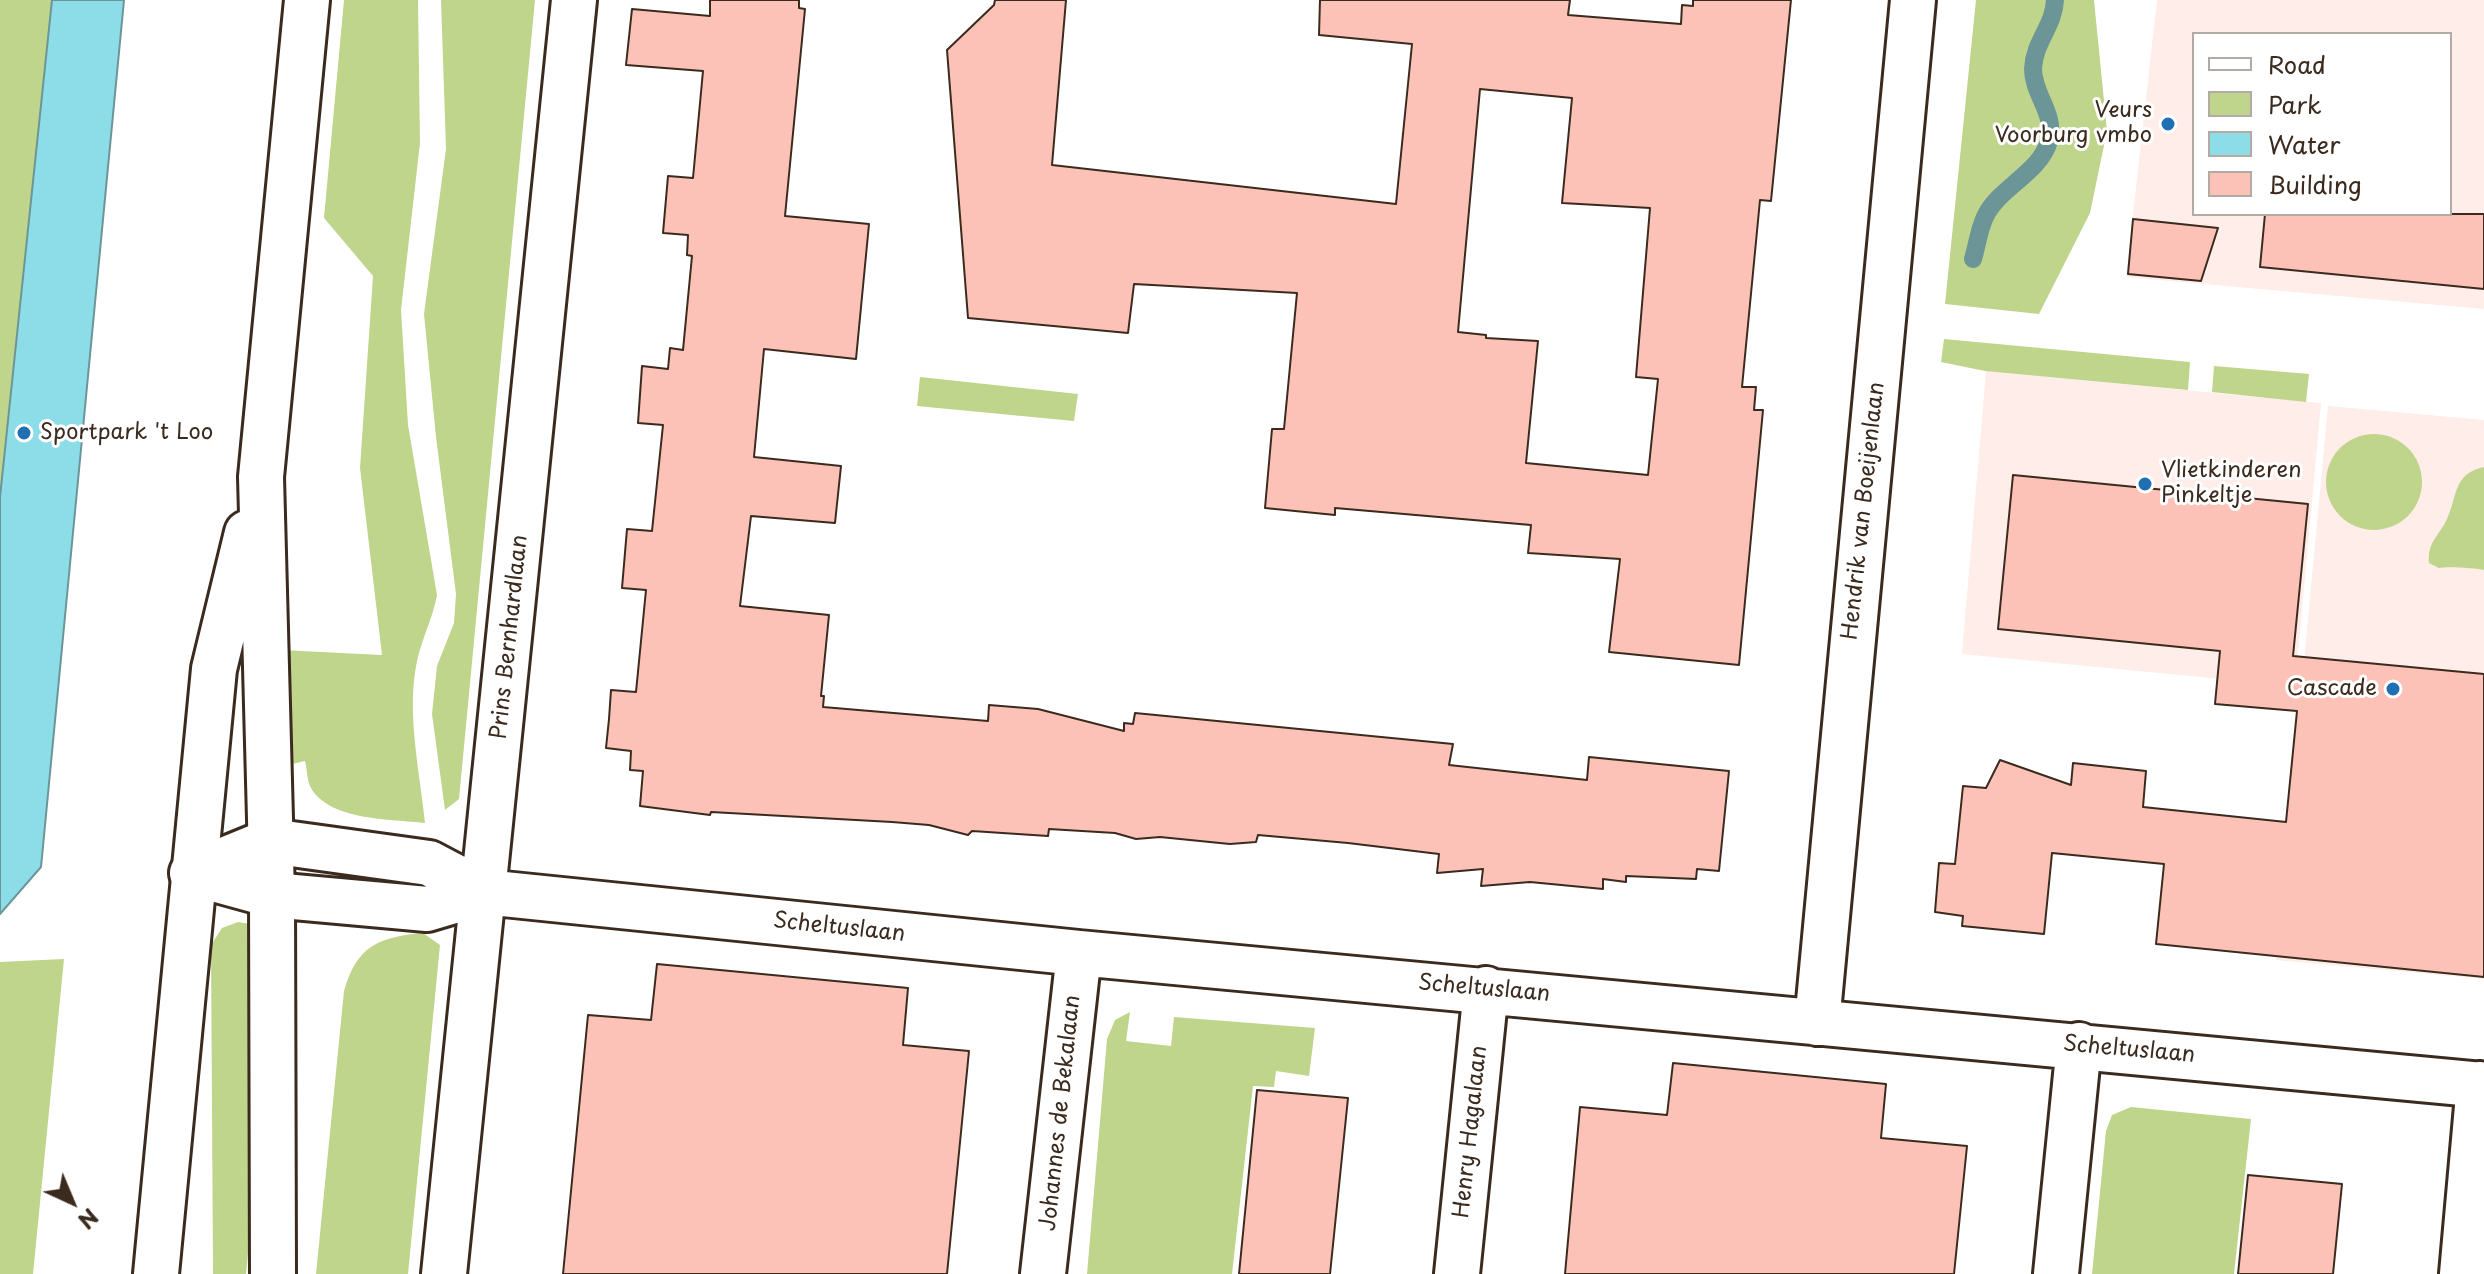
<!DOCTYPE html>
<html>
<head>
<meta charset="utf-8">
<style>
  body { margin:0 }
  #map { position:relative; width:2484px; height:1274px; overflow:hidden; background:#fff; font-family:"Playpen Sans",sans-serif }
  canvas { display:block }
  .legend { position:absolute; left:2192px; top:32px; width:260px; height:184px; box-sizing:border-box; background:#fff; border:2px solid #b1aaa5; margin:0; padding:10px 14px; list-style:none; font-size:24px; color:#3b2a1e }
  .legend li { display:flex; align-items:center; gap:16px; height:40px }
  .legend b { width:40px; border:2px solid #b1aaa5 }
  .north { position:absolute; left:32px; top:1162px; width:80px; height:80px; -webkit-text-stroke:6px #fff; paint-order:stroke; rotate:136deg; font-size:22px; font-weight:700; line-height:32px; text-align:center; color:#3b2a1e }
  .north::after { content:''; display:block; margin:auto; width:28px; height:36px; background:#3b2a1e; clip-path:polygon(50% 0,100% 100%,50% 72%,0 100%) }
</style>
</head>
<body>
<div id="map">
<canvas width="2484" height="1274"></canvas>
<ul class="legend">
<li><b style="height:10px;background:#fff"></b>Road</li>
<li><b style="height:22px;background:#bfd58b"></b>Park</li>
<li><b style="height:22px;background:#8ddde8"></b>Water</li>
<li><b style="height:22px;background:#fdc2b7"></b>Building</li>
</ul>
<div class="north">N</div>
</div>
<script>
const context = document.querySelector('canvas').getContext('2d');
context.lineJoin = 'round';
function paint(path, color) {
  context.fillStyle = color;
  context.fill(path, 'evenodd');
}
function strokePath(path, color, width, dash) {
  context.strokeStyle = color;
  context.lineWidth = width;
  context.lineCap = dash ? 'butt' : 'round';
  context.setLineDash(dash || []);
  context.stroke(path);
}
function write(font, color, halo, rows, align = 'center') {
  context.font = font + ' "Playpen Sans",sans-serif';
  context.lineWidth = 6;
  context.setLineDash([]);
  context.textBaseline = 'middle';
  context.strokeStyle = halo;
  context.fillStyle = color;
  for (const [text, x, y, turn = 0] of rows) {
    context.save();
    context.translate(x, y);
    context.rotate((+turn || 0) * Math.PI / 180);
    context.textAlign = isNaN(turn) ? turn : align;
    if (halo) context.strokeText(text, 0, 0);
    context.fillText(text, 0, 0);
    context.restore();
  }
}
paint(new Path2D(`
  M 2157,0 L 2484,0 L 2484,309 L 2126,277 ZM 2194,34 L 2450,34 L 2450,214 L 2194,214 Z
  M 1986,371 L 2321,403 L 2295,686 L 1962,654 Z
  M 2328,406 L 2484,420 L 2484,979 L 2276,960 Z`), '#feede9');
paint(new Path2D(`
  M 0,0 L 92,0 L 0,871 Z
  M 344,0 L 418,0 L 420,143 L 401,310 L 408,425 L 437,595 C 433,618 422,638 417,661 C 406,713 420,772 425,823 C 392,819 327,821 310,786 C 307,779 307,769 305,761 L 284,766 L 281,650 L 382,655 L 360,468 L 373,276 L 324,218 Z
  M 441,0 L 535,0 L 459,799 L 445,810 L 432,714 L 437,666 L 454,623 L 456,594 L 436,437 L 424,314 L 446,149 Z
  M 1976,0 L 2094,0 L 2107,131 L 2090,213 L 2039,314 L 1945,304 Z
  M 1944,339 L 2190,362 L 2188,390 L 1985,371 L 1941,362 Z
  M 2214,366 L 2309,374 L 2306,402 L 2212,392 Z
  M 920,377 L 1078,394 L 1074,421 L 917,406 Z
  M2326 482a48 48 0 1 1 96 0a48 48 0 1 1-96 0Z
  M 2484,467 L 2484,570 C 2476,568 2446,566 2439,568 L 2429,563 C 2427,543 2438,537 2446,521 C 2458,497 2452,474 2484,467 Z
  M 238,922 L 250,924 L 255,931 L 258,1148 L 246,1274 L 213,1274 L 211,945 L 222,928 Z
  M 423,933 L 440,945 L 408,1274 L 316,1274 L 344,991 C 357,946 378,937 423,933 Z
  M 64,959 L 33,1274 L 0,1274 L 0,962 Z
  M 1130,1012 L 1126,1041 L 1171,1046 L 1174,1017 L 1315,1028 L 1309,1076 L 1276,1071 L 1274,1087 L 1253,1086 L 1232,1274 L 1087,1274 L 1107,1039 L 1115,1020 Z
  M 2131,1107 L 2251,1119 L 2234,1274 L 2092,1274 L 2106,1131 L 2112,1115 Z`), '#bfd58b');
const water = new Path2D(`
  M 52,0 L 124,0 L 41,867 L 0,914 L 0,497 Z`);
paint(water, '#8ddde8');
strokePath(water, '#6c9597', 2);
strokePath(new Path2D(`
  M 1973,259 C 1977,246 1979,229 1985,217 C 1998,188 2040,173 2049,141 C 2056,113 2033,95 2033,69 C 2034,42 2054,26 2055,0`), '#6c9597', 18);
const building = new Path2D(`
  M 710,0 L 799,0 L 799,8 L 805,9 L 785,216 L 869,224 L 856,359 L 764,349 L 754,457 L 841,466 L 835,523 L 751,516 L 740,606 L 829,615 L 821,696 L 824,696 L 823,707 L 988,721 L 989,705 L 1038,709 L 1124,731 L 1124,723 L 1133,724 L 1135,713 L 1453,744 L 1449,765 L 1587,780 L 1589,757 L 1729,771 L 1719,871 L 1697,869 L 1696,879 L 1626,876 L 1626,882 L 1603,879 L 1603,889 L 1530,882 L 1481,886 L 1483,869 L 1437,873 L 1439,854 L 1348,843 L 1258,835 L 1256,842 L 1230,844 L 1160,837 L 1136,839 L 1115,833 L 1049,829 L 1048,836 L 972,831 L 968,835 L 929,825 L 892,822 L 711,812 L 710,815 L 640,806 L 643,771 L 630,770 L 631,751 L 606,748 L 609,719 L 611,690 L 636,692 L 646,590 L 622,588 L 627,529 L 652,531 L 663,425 L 638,423 L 642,366 L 668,369 L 670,348 L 683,350 L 692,256 L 687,255 L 688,235 L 663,233 L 668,176 L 693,178 L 703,71 L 626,65 L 632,9 L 710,16 Z
  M 995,0 L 1066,0 L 1052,165 L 1396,204 L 1412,44 L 1319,35 L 1320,0 L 1570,0 L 1568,15 L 1681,24 L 1682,5 L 1693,6 L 1693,0 L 1791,0 L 1771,201 L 1760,200 L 1742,387 L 1756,387 L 1754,410 L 1763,410 L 1739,665 L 1609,652 L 1620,559 L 1528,553 L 1531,525 L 1335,508 L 1335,515 L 1265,508 L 1272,429 L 1284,429 L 1297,293 L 1134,284 L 1128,333 L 968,318 L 947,50 L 994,5 ZM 1480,89 L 1572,98 L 1562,203 L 1650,208 L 1636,377 L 1658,379 L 1648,475 L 1526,463 L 1538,341 L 1486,338 L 1486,335 L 1458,332 Z
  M 2265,214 L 2484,214 L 2484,289 L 2260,267 Z
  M 2133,219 L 2218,228 L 2201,281 L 2128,274 Z
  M 2013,475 L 2308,504 L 2293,656 L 2484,674 L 2484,977 L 2156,944 L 2164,864 L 2052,853 L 2044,934 L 1962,926 L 1963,916 L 1935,912 L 1939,863 L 1955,864 L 1963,786 L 1986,788 L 2000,760 L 2071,785 L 2073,763 L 2146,771 L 2143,807 L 2286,822 L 2297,711 L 2215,704 L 2220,651 L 1998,629 Z
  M 657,964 L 908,988 L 903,1045 L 969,1051 L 947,1274 L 563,1274 L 588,1015 L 651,1020 Z
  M 1673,1063 L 1886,1084 L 1881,1138 L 1967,1146 L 1954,1274 L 1565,1274 L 1580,1107 L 1667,1115 Z
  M 1257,1090 L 1348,1098 L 1330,1274 L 1239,1274 Z
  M 2248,1175 L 2342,1184 L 2333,1274 L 2238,1274 Z`);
paint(building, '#fdc2b7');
strokePath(building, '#3b2a1e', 2);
const minor = new Path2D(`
  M 192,873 L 270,841 L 429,863 L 484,892 L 1079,953 L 2484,1085
  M 192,873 L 272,895 L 427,909 L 484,892
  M 1817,1023 L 1913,0
  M 444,1274 L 574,0
  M 1043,1274 L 1079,953
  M 1457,1274 L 1486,989
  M 2056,1274 L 2079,1045
  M 2462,1274 L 2479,1084`);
const secondary = new Path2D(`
  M 156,1274 L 214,669 L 247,533
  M 273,1274 L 272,895 L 261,477 L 307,0`);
strokePath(minor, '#3b2a1e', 50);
strokePath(secondary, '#3b2a1e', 50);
strokePath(minor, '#fff', 44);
strokePath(secondary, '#fff', 44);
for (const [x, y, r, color] of [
  [2168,124,8,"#1f6fb2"],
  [24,433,8,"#1f6fb2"],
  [2145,484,8,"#1f6fb2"],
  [2393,689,8,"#1f6fb2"]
]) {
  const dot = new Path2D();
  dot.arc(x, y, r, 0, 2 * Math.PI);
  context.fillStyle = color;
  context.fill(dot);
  strokePath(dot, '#fff', 3);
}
write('22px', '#3b2a1e', '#fff', [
  ["Veurs",2152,111],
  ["Voorburg vmbo",2152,136],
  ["Sportpark 't Loo",40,433,"left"],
  ["Vlietkinderen",2161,471,"left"],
  ["Pinkeltje",2161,496,"left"],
  ["Cascade",2377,689]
], 'right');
write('22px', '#3b2a1e', '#fff', [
  ["Hendrik van Boeijenlaan",1864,511,-84],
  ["Prins Bernhardlaan",510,637,-84],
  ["Scheltuslaan",839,928,6],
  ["Scheltuslaan",1484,989,5],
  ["Scheltuslaan",2129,1050,5],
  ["Johannes de Bekalaan",1061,1113,-84],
  ["Henry Hagalaan",1471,1132,-84]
]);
</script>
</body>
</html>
